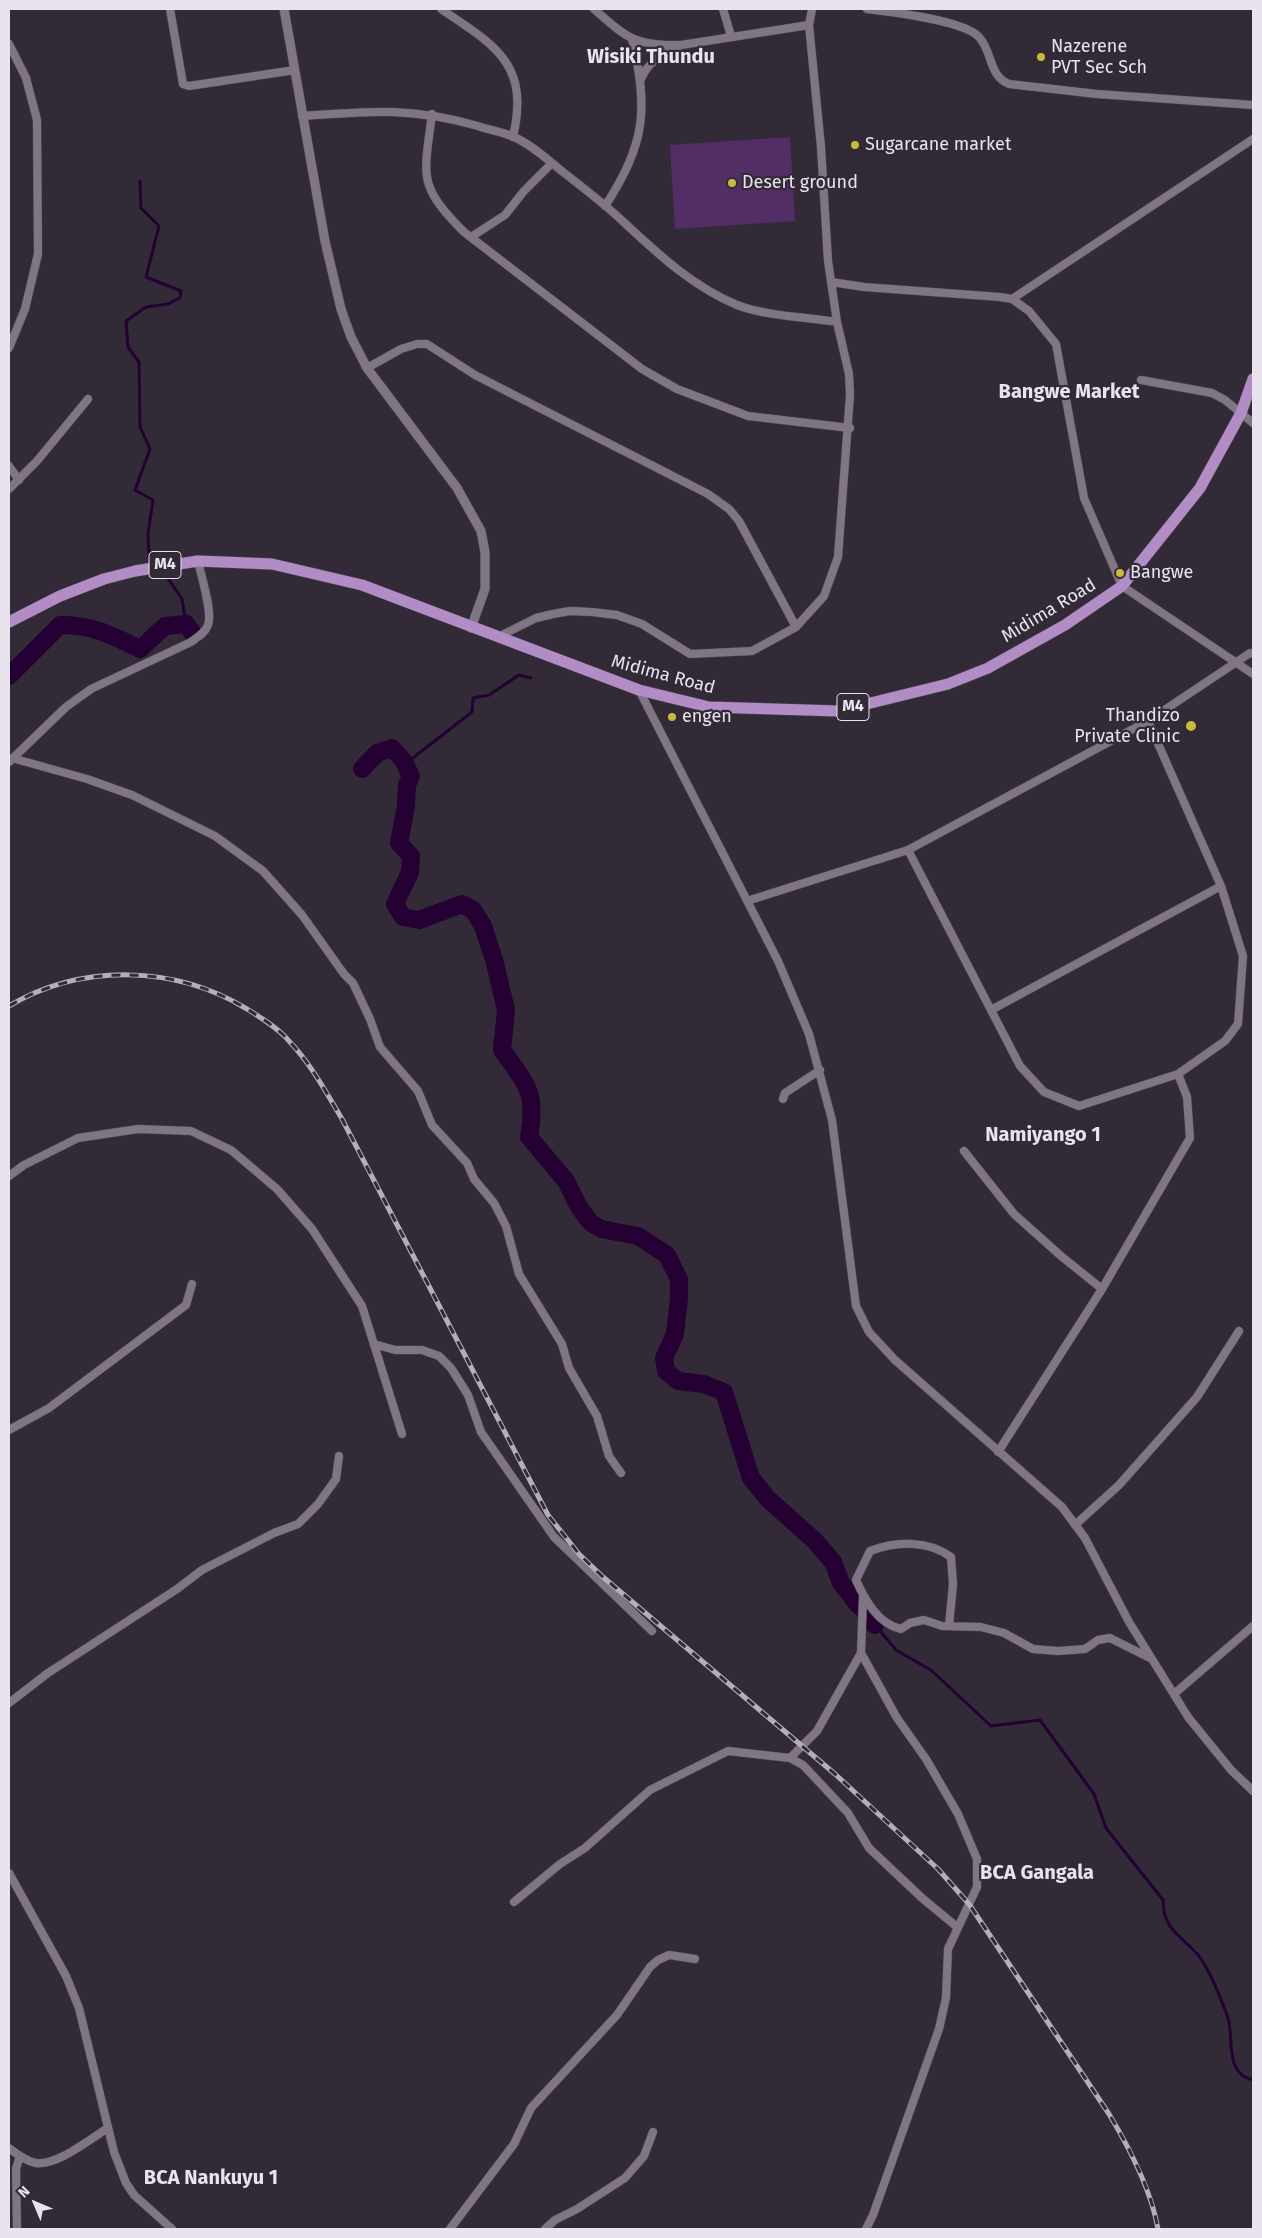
<!DOCTYPE html>
<html>
<head>
<meta charset="utf-8">
<style>
  body { margin:0 }
  #map { position:relative; width:1262px; height:2238px; overflow:hidden; background:#332a38; font-family:"Fira Sans",sans-serif }
  canvas { display:block }
  .frame { position:absolute; inset:0; border:10px solid #e9e3ed; pointer-events:none }
  .north { position:absolute; left:10px; top:2178px; width:50px; height:50px; -webkit-text-stroke:4px #332a38; paint-order:stroke; rotate:315deg; font-size:14px; font-weight:700; line-height:20px; text-align:center; color:#e9e3ed }
  .north::after { content:''; display:block; margin:auto; width:18px; height:22px; background:#e9e3ed; clip-path:polygon(50% 0,100% 100%,50% 72%,0 100%) }
</style>
</head>
<body>
<div id="map">
<canvas width="1262" height="2238"></canvas>
<div class="frame"></div>
<div class="north">N</div>
</div>
<script>
const context = document.querySelector('canvas').getContext('2d');
context.lineJoin = 'round';
function paint(path, color) {
  context.fillStyle = color;
  context.fill(path, 'evenodd');
}
function strokePath(path, color, width, dash) {
  context.strokeStyle = color;
  context.lineWidth = width;
  context.lineCap = dash ? 'butt' : 'round';
  context.setLineDash(dash || []);
  context.stroke(path);
}
function write(font, color, halo, rows, align = 'center') {
  context.font = font + ' "Fira Sans",sans-serif';
  context.lineWidth = 4.5;
  context.setLineDash([]);
  context.textBaseline = 'middle';
  context.strokeStyle = halo;
  context.fillStyle = color;
  for (const [text, x, y, turn = 0] of rows) {
    context.save();
    context.translate(x, y);
    context.rotate((+turn || 0) * Math.PI / 180);
    context.textAlign = isNaN(turn) ? turn : align;
    if (halo) context.strokeText(text, 0, 0);
    context.fillText(text, 0, 0);
    context.restore();
  }
}
paint(new Path2D(`
  M 790,137 L 795,221 L 675,229 L 670,145 Z`), '#532d66');
strokePath(new Path2D(`
  M 140,181 L 141,208 L 159,226 L 146,277 L 181,291 L 180,298 L 168,304 L 146,307 L 126,321 L 128,347 L 139,362 L 140,427 L 150,449 L 135,490 L 153,500 L 148,534 L 149,557 L 152,560
  M 165,574 L 182,599 L 186,624
  M 405,764 L 472,712 L 473,698 L 489,695 L 519,675 L 531,678
  M 875,1625 L 896,1650 L 931,1670 L 991,1726 L 1040,1720 L 1094,1794 L 1106,1828 L 1163,1900 C 1163,1930 1181,1935 1199,1956 C 1208,1968 1214,1983 1220,1997 C 1223,2005 1227,2013 1229,2022 C 1233,2043 1226,2074 1253,2080`), '#240033', 3);
strokePath(new Path2D(`
  M 9,676 L 60,625 C 90,624 114,636 140,649 L 165,626 L 186,624 L 194,635
  M 362,769 L 377,753 L 392,748 L 403,760 L 411,776 L 407,785 L 406,806 L 399,843 L 411,856 L 410,872 L 395,904 L 403,917 L 419,920 L 462,904 L 473,910 L 483,926 L 495,963 L 506,1010 L 502,1050 C 527,1085 537,1092 529,1137 L 566,1181 L 579,1207 L 590,1222 L 601,1229 L 638,1236 L 667,1255 L 679,1279 L 679,1298 L 675,1334 L 664,1358 L 666,1371 L 678,1381 L 704,1384 L 724,1392 L 751,1478 L 768,1499 L 814,1540 L 833,1562 L 841,1583 L 859,1606
  M 865,1613 L 875,1625`), '#240033', 18);
const minor = new Path2D(`
  M 170,9 L 183,84 L 189,86 L 295,70
  M 441,9 C 496,46 530,64 513,137
  M 594,9 C 628,39 635,46 681,45 L 809,25
  M 723,9 L 731,36
  M 867,9 C 891,12 963,20 979,37 C 993,52 988,75 1009,84 L 1097,94 L 1253,105
  M 9,44 L 26,78 L 37,120 L 38,254 L 25,309 L 9,348
  M 641,79 C 648,62 661,55 678,47
  M 432,114 C 424,177 417,185 464,232 L 642,369 L 677,389 L 748,416 L 850,428
  M 302,116 C 369,111 411,107 478,126 C 489,130 503,132 514,137 C 532,145 548,160 563,172 C 581,186 599,200 616,215 C 653,249 689,285 737,305 C 765,316 807,317 837,322
  M 605,206 C 645,146 649,109 632,39
  M 471,237 L 505,215 L 524,191 L 552,163
  M 831,282 L 864,287 L 1000,297 L 1012,299 L 1029,311 L 1056,344 L 1084,498 L 1122,586 L 1253,674
  M 1012,299 L 1253,139
  M 367,368 L 401,349 L 417,344 L 427,344 L 475,375 L 708,494 L 729,509 L 739,521 L 796,627
  M 1141,380 L 1212,393 L 1225,400 L 1253,423
  M 9,466 L 19,480
  M 9,489 L 37,461 L 88,399
  M 498,637 L 536,618 L 553,614 L 570,611 L 592,612 L 617,615 L 642,624 L 690,654 L 752,651 L 796,627 L 824,596 L 838,557 L 850,395 L 849,374 L 837,322 L 828,261 L 821,147 L 809,25 L 812,9
  M 639,690 L 778,961 L 809,1034 L 832,1120 L 856,1306 L 869,1332 L 895,1360 L 1062,1507 L 1085,1538 L 1129,1622 L 1188,1717 L 1231,1770 L 1253,1791
  M 12,758 L 87,779 L 132,795 L 215,836 L 263,871 L 302,915 L 344,974 L 353,983 L 370,1019 L 380,1047 L 418,1091 L 432,1125 L 467,1163 L 474,1179 L 494,1203 L 506,1226 L 519,1274 L 562,1344 L 569,1368 L 597,1416 L 609,1456 L 621,1473
  M 9,762 L 66,707 L 91,689 L 191,642 C 198,637 205,633 208,625 C 213,612 201,576 198,561
  M 908,850 L 1148,721 L 1250,653 L 1253,654
  M 747,901 L 908,850 L 1020,1066 L 1044,1092 L 1079,1106 L 1178,1074 L 1225,1041 L 1238,1024 L 1243,956 L 1221,886 L 1148,721
  M 991,1010 L 1221,886
  M 783,1099 L 785,1093 L 820,1070
  M 964,1151 L 1014,1214 L 1061,1256 L 1102,1289
  M 9,1176 L 24,1165 L 78,1138 L 138,1129 L 191,1131 L 231,1150 L 277,1189 L 312,1229 L 362,1306 L 402,1434
  M 374,1344 L 395,1350 L 422,1350 L 439,1356 L 451,1368 L 468,1395 L 481,1432 L 554,1537 L 652,1631
  M 9,1430 L 49,1408 L 186,1305 L 192,1284
  M 998,1452 L 1102,1289 L 1190,1138 L 1187,1097 L 1178,1074
  M 1075,1525 L 1119,1485 L 1197,1397 L 1239,1331
  M 863,1597 L 861,1653 L 897,1718 L 926,1759 L 958,1814 L 977,1859 L 977,1887 L 948,1949 L 946,1998 L 939,2029 L 873,2215 L 866,2229
  M 949,1626 L 953,1584 L 951,1557 C 928,1540 896,1541 870,1551 L 856,1580 C 865,1600 878,1624 901,1629 L 910,1623 L 924,1620 L 942,1626 L 981,1627 L 1004,1633 L 1033,1649 L 1058,1651 L 1085,1649 L 1098,1640 L 1110,1638 L 1150,1658
  M 1174,1694 L 1253,1626
  M 9,1703 L 48,1673 L 177,1589 L 202,1570 L 274,1533 L 298,1524 L 318,1504 L 336,1479 L 339,1456
  M 790,1758 L 817,1731 L 861,1653
  M 9,1873 L 66,1976 L 79,2008 L 114,2152 L 126,2183 L 134,2195 L 172,2229
  M 514,1902 L 560,1864 L 585,1848 L 650,1790 L 728,1751 L 790,1758 L 803,1765 L 848,1813 L 869,1848 L 922,1898 L 957,1927
  M 9,2148 C 17,2154 25,2161 36,2163 C 57,2166 90,2139 108,2128
  M 17,2229 L 16,2169 L 20,2156
  M 450,2229 L 514,2144 L 531,2108 L 617,2015 L 650,1967 L 658,1960 L 669,1955 L 695,1959
  M 545,2229 L 555,2220 L 577,2209 L 625,2178 L 644,2156 L 653,2132`);
const tertiary = new Path2D(`
  M 284,9 L 325,241 L 341,309 L 351,337 L 367,368 L 457,488 L 481,531 L 485,552 L 485,589 L 471,628`);
const primary = new Path2D(`
  M 9,622 L 60,596 L 104,579 L 135,571 L 198,561 L 272,564 L 362,585 L 639,690 L 709,707 L 838,711 L 948,684 L 988,668 L 1065,625 L 1122,586 L 1200,488 L 1241,413 L 1253,379`);
strokePath(minor, '#514855', 9);
strokePath(tertiary, '#514855', 10);
strokePath(primary, '#514855', 12);
strokePath(minor, '#7f7585', 8);
strokePath(tertiary, '#7f7585', 9);
strokePath(primary, '#b18cc5', 11);
const rail = new Path2D(`
  M 9,1006 C 82,963 175,965 247,1009 C 261,1018 278,1028 289,1041 C 311,1064 326,1092 342,1119 L 548,1515 L 579,1554 L 603,1577 L 835,1774 L 938,1869 L 969,1904 L 1109,2114 C 1130,2149 1151,2189 1158,2229`);
strokePath(rail, '#b5aeba', 5);
strokePath(rail, '#332a38', 3, [9]);
for (const [x, y, r, color] of [
  [1041,57,5,"#c8bb3b"],
  [855,145,5,"#c8bb3b"],
  [732,183,5,"#c8bb3b"],
  [1120,573,5,"#c8bb3b"],
  [672,717,5,"#c8bb3b"],
  [1191,726,6,"#c8bb3b"]
]) {
  const dot = new Path2D();
  dot.arc(x, y, r, 0, 2 * Math.PI);
  context.fillStyle = color;
  context.fill(dot);
  strokePath(dot, '#332a38', 2);
}
for (const [x, y, w] of [
  [165,565,32],
  [853,707,32]
]) {
  const box = new Path2D();
  box.roundRect(x - w / 2, y - 13.5, w, 27, 4);
  context.fillStyle = '#332a38';
  context.fill(box);
  strokePath(box, '#e9e3ed', 1);
}
write('bold 16px', '#e9e3ed', null, [
  ["M4",165,565],
  ["M4",853,707]
]);
write('18px', '#e9e3ed', '#332a38', [
  ["Nazerene",1051,47],
  ["PVT Sec Sch",1051,68],
  ["Sugarcane market",865,145],
  ["Desert ground",742,183],
  ["Bangwe",1130,573],
  ["Thandizo",1180,716,"right"],
  ["Private Clinic",1180,737,"right"],
  ["engen",682,717]
], 'left');
write('18px', '#e9e3ed', '#332a38', [
  ["Midima Road",1049,611,-31],
  ["Midima Road",663,675,15]
]);
write('bold 20px', '#e9e3ed', '#332a38', [
  ["Wisiki Thundu",651,57],
  ["Bangwe Market",1069,392],
  ["Namiyango 1",1043,1135],
  ["BCA Gangala",1037,1873],
  ["BCA Nankuyu 1",211,2178]
]);
</script>
</body>
</html>
